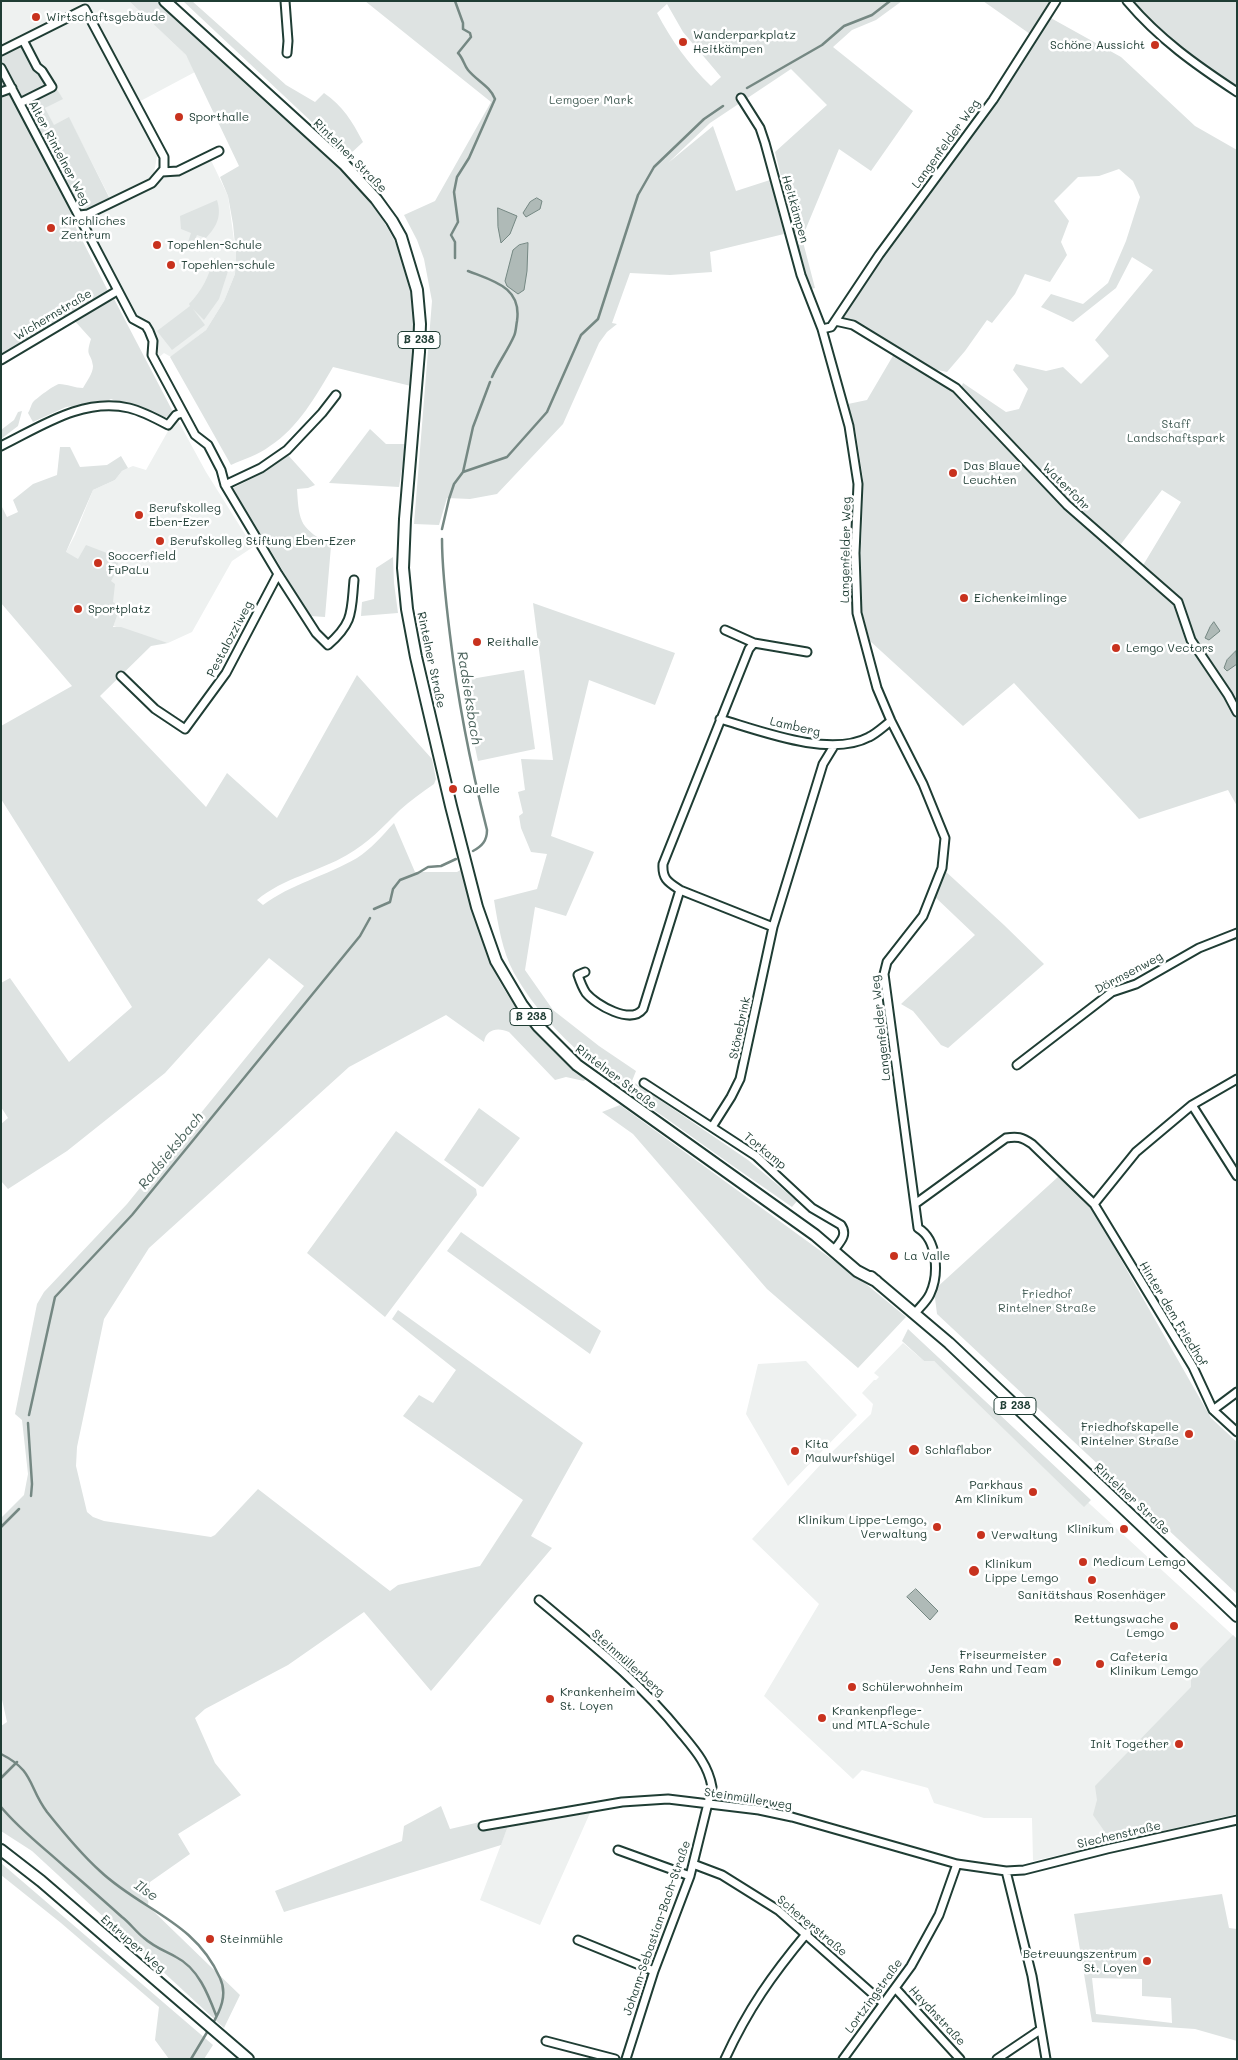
<!DOCTYPE html>
<html>
<head>
<meta charset="utf-8">
<style>
  body { margin:0 }
  #map { position:relative; width:1238px; height:2060px; overflow:hidden; background:#fff; font-family:Mali,sans-serif }
  canvas { display:block }
  .frame { position:absolute; inset:0; border:2px solid #1f3d34; pointer-events:none }
</style>
</head>
<body>
<div id="map">
<canvas width="1238" height="2060"></canvas>
<div class="frame"></div>
</div>
<script>
const context = document.querySelector('canvas').getContext('2d');
context.lineJoin = 'round';
function paint(path, color) {
  context.fillStyle = color;
  context.fill(path, 'evenodd');
}
function strokePath(path, color, width, dash) {
  context.strokeStyle = color;
  context.lineWidth = width;
  context.lineCap = dash ? 'butt' : 'round';
  context.setLineDash(dash || []);
  context.stroke(path);
}
function write(font, color, halo, rows, align = 'center') {
  context.font = font + ' Mali,sans-serif';
  context.lineWidth = 5;
  context.setLineDash([]);
  context.textBaseline = 'middle';
  context.strokeStyle = halo;
  context.fillStyle = color;
  for (const [text, x, y, turn = 0] of rows) {
    context.save();
    context.translate(x, y);
    context.rotate((+turn || 0) * Math.PI / 180);
    context.textAlign = isNaN(turn) ? turn : align;
    if (halo) context.strokeText(text, 0, 0);
    context.fillText(text, 0, 0);
    context.restore();
  }
}
paint(new Path2D(`
  M 1,1 L 129,1 L 186,55 L 195,72 L 133,105 L 158,151 L 153,178 L 111,200 L 69,118 L 54,126 L 45,108 L 62,98 L 28,42 L 2,54 Z
  M 209,156 L 228,196 L 236,255 L 235,274 L 224,301 L 206,330 L 171,357 L 164,353 L 158,358 L 158,342 L 145,320 L 134,315 L 83,219 L 151,187 L 164,175 L 178,171 Z
  M 176,417 L 206,472 L 253,547 L 232,561 L 192,632 L 168,643 L 39,603 L 75,535 L 93,490 L 115,480 L 122,471 L 128,468 L 133,466 L 146,470 Z
  M 903,1343 L 924,1361 L 934,1361 L 1237,1639 L 1237,1814 L 1033,1861 L 1032,1818 L 984,1818 L 934,1803 L 928,1788 L 862,1770 L 853,1779 L 764,1696 L 819,1604 L 752,1539 L 833,1451 L 871,1414 L 873,1404 L 862,1393 L 874,1380 L 876,1380 L 879,1377 L 874,1373 Z
  M 806,1361 L 857,1415 L 788,1486 L 746,1414 L 758,1364 Z
  M 590,1813 L 540,1925 L 480,1900 L 508,1826 Z`), '#eef1f0');
paint(new Path2D(`
  M 129,1 L 162,1 C 201,39 241,76 281,113 C 327,156 383,200 403,262 C 417,306 414,341 411,386 L 333,367 C 316,396 298,428 270,446 C 258,455 244,459 231,465 L 170,357 L 206,330 L 224,301 L 235,274 L 236,255 L 233,224 L 228,196 L 220,177 L 239,166 L 186,55 Z
  M 183,1 L 192,1 L 286,85 L 315,102 L 324,93 C 343,106 352,121 363,142 L 348,156 Z
  M 365,1 L 902,1 L 876,20 L 852,30 L 833,47 L 913,111 L 871,171 L 839,149 L 802,238 L 815,288 L 811,289 L 797,242 L 775,152 L 827,105 L 791,69 L 710,123 L 668,163 L 713,126 L 736,191 L 770,180 L 784,234 L 710,252 L 712,272 L 670,275 L 630,273 L 612,323 L 617,324 L 607,332 L 599,343 L 563,424 L 497,494 L 470,499 L 447,498 L 439,525 L 414,524 L 432,301 L 424,259 L 417,240 L 404,215 L 435,201 L 491,102 ZM 667,4 L 683,32 L 721,77 L 711,86 C 689,65 671,40 657,13 Z
  M 983,1 L 1050,1 L 1030,34 Z
  M 1133,1 L 1237,1 L 1237,88 L 1186,55 Z
  M 1049,17 L 1121,57 L 1195,126 L 1237,150 L 1237,708 L 1193,639 L 1180,597 L 1142,567 L 1181,502 L 1162,490 L 1118,548 L 1058,492 L 961,388 L 963,383 L 1006,412 L 1019,409 L 1028,389 L 1013,370 L 1016,364 L 1046,371 L 1063,367 L 1081,384 L 1109,356 L 1095,340 L 1153,270 L 1132,257 L 1116,288 L 1073,322 L 1041,307 L 1051,294 L 1083,304 L 1108,283 L 1126,241 L 1140,197 L 1133,181 L 1119,169 L 1099,176 L 1078,177 L 1054,201 L 1069,221 L 1061,242 L 1067,255 L 1050,282 L 1025,274 L 1015,294 L 992,323 L 987,320 L 965,351 L 947,372 L 933,369 L 842,317 L 869,275 L 983,119 Z
  M 28,42 L 63,99 L 45,108 L 54,125 L 69,117 L 113,205 L 74,224 L 109,293 L 1,357 L 1,52 L 2,54 Z
  M 217,200 C 222,216 217,226 206,238 L 197,235 L 193,244 L 188,242 L 191,233 L 181,229 L 180,216 Z
  M 214,258 L 230,265 L 219,299 L 204,320 L 193,309 L 205,325 L 172,350 L 157,331 L 190,306 L 189,304 C 202,291 209,276 214,258 Z
  M 112,295 L 172,410 L 170,415 L 164,418 L 149,412 L 118,404 L 116,401 L 111,399 L 105,402 L 66,407 L 33,422 L 28,413 C 30,410 31,405 33,402 C 37,398 54,385 59,384 C 67,384 75,388 83,388 C 87,381 93,373 93,366 C 91,351 85,358 91,339 L 73,319 Z
  M 894,354 L 958,393 L 1036,474 L 1179,607 L 1190,642 L 1228,697 L 1237,717 L 1237,806 L 1228,790 L 1139,819 L 1014,683 L 963,726 L 870,641 L 862,611 L 859,567 L 862,532 L 863,479 L 856,433 L 848,404 L 867,400 Z
  M 22,411 L 18,426 L 1,439 L 1,430 L 14,420 L 18,412 Z
  M 370,429 L 386,444 L 406,444 L 399,487 L 329,483 Z
  M 60,447 L 70,447 L 80,467 L 107,465 L 121,456 L 128,468 L 122,471 L 115,480 L 93,490 L 66,552 L 78,559 L 86,545 L 120,558 L 117,566 L 119,567 L 111,581 L 115,584 L 113,602 L 120,607 L 113,627 L 121,627 L 168,643 L 151,646 L 100,696 L 206,807 L 227,773 L 277,818 L 357,675 L 432,759 L 436,779 L 434,784 C 422,792 410,801 400,810 C 383,827 368,843 347,855 C 318,872 283,878 257,900 L 263,905 C 291,884 326,876 357,858 C 371,849 382,836 394,823 L 415,872 L 457,872 L 462,869 C 471,903 479,940 494,971 C 516,1015 549,1048 586,1079 L 584,1081 L 566,1077 L 555,1080 L 509,1032 C 498,1027 486,1029 484,1042 L 446,1015 L 349,1067 L 149,1248 L 104,1319 L 77,1447 L 76,1466 L 87,1512 L 93,1517 L 104,1521 L 211,1537 L 215,1535 L 258,1489 L 390,1591 L 398,1585 L 480,1566 L 523,1500 L 403,1416 L 419,1395 L 433,1403 L 456,1370 L 392,1319 L 398,1310 L 583,1443 L 531,1536 L 552,1548 L 431,1691 L 364,1612 L 288,1665 L 205,1709 L 195,1718 L 215,1763 L 241,1795 L 178,1834 L 190,1854 L 150,1882 L 148,1906 L 240,1995 L 224,2028 L 32,1851 L 1,1831 L 1,1726 L 7,1722 L 1,1695 L 1,1518 L 24,1495 L 28,1474 L 22,1420 L 15,1414 L 37,1304 L 44,1292 L 127,1204 L 304,986 L 269,958 L 165,1073 L 67,1151 L 8,1189 L 1,1181 L 1,1124 L 8,1118 L 1,1107 L 1,983 L 10,978 L 69,1062 L 132,1007 L 1,799 L 1,726 L 72,686 L 1,603 L 1,505 L 7,517 L 18,512 L 13,500 L 33,484 L 57,475 Z
  M 288,455 L 315,485 L 308,488 L 297,489 C 299,525 301,527 331,546 L 325,617 L 310,616 L 233,488 L 263,473 Z
  M 393,557 L 394,583 L 398,613 L 361,616 L 362,602 L 374,599 L 376,568 Z
  M 533,603 L 675,653 L 655,705 L 589,680 L 551,836 L 594,852 L 566,916 L 535,907 L 525,970 L 553,1010 L 599,1046 L 636,1071 L 632,1081 L 748,1160 L 797,1201 L 792,1207 C 753,1180 713,1152 674,1124 C 614,1082 551,1039 514,973 C 502,951 498,924 494,900 L 537,889 L 547,854 L 531,852 L 521,828 L 519,816 L 523,813 L 518,792 L 525,790 L 521,759 L 553,760 Z
  M 524,670 L 535,749 L 478,761 C 473,734 463,706 471,679 Z
  M 944,870 L 1004,925 L 1044,964 L 948,1048 L 941,1045 L 913,1011 L 901,1004 L 975,935 L 934,896 Z
  M 620,1105 L 866,1284 L 906,1317 L 858,1368 L 767,1289 L 633,1134 L 602,1112 Z
  M 479,1108 L 520,1138 L 483,1187 L 480,1186 L 444,1160 Z
  M 396,1131 L 476,1189 L 477,1195 L 385,1317 L 307,1253 Z
  M 1059,1176 L 1091,1207 L 1211,1418 L 1237,1442 L 1237,1594 L 937,1314 L 934,1290 Z
  M 461,1232 L 601,1331 L 590,1354 L 447,1251 Z
  M 908,1329 L 1091,1500 L 1084,1507 L 934,1361 L 924,1361 L 902,1341 Z
  M 1233,1635 L 1237,1639 L 1237,1814 L 1112,1842 L 1093,1815 L 1097,1800 L 1095,1786 L 1191,1687 L 1191,1674 L 1200,1669 Z
  M 441,1806 L 450,1829 L 480,1822 L 485,1831 L 508,1826 L 501,1845 L 284,1912 L 275,1891 L 402,1841 L 404,1826 Z
  M 1,1863 L 213,2045 L 204,2059 L 169,2059 L 155,2040 L 159,2007 L 61,1923 L 1,1875 Z
  M 1222,1894 L 1229,1928 L 1237,1929 L 1237,2041 L 1195,2029 L 1092,2022 L 1074,1914 ZM 1092,1978 L 1142,1979 L 1142,1996 L 1171,1998 L 1172,2023 L 1096,2014 Z`), '#dee3e2');
const water = new Path2D(`
  M 537,198 L 542,201 L 540,209 L 526,217 L 523,213 L 530,202 Z
  M 498,208 L 517,216 L 510,234 L 501,243 L 498,227 Z
  M 528,243 L 527,271 L 524,290 L 518,294 L 507,286 L 505,281 L 513,250 L 519,245 Z
  M 1214,622 L 1220,631 L 1209,640 L 1205,638 L 1210,627 Z
  M 1236,651 L 1237,664 L 1227,671 L 1224,668 L 1227,660 Z
  M 916,1589 L 938,1611 L 930,1620 L 907,1597 Z`);
paint(water, '#afbab7');
strokePath(water, '#758883', 1);
strokePath(new Path2D(`
  M 747,88 L 822,45 L 844,26 L 872,15 L 890,1
  M 455,258 L 455,242 L 451,235 L 458,222 L 454,192 L 457,177 L 469,158 L 495,99 C 490,86 477,81 468,70 C 464,65 463,58 458,53 L 471,37 L 470,33 L 463,29 L 463,23 L 455,1
  M 468,271 C 493,281 522,287 517,321 C 516,326 516,332 514,336 C 508,350 498,363 492,377
  M 463,472 L 507,457 L 547,412 L 581,335 L 598,319 L 638,195 L 654,167 L 704,119 L 723,106
  M 442,529 L 449,499 L 454,484 L 463,472 L 473,427 L 490,382
  M 442,539 C 442,571 446,603 450,635 C 458,703 470,763 487,830 C 487,841 482,846 473,851
  M 374,909 L 390,902 L 393,889 L 400,880 L 418,873 L 428,867 L 441,866 L 456,859
  M 29,1415 L 55,1297 L 132,1215 L 360,936 L 370,918
  M 28,1423 L 32,1484 L 31,1496
  M 1,1527 L 19,1509
  M 1,1754 C 35,1771 28,1787 47,1812 C 63,1832 81,1854 100,1871 C 141,1910 195,1921 220,1978 C 228,1995 220,2011 212,2025
  M 1,1778 L 17,1762
  M 1,1807 C 20,1830 43,1847 65,1867 C 84,1883 103,1900 122,1917 C 130,1923 136,1932 144,1938 C 154,1947 165,1951 176,1957 C 198,1968 208,1994 216,2015
  M 191,2059 L 209,2029`), '#758883', 2.5);
const minor = new Path2D(`
  M 285,1 L 288,41 L 287,53
  M 1127,1 C 1159,39 1196,65 1237,92
  M 23,40 L 85,9 L 164,157 L 164,169 L 152,183 L 88,214 L 80,215
  M 1,51 L 23,40 L 37,67 L 42,71 L 52,87 L 20,103
  M 1,68 L 133,319 L 146,326 L 149,331 L 153,341 L 152,355 L 195,435 L 208,445 L 221,470 L 225,485 L 278,574 L 316,633 L 328,645 C 354,622 351,612 354,580
  M 1,92 L 12,88
  M 741,98 L 760,128 L 765,143 L 801,275 L 822,329 L 849,426 L 858,484 L 855,553 L 857,613 L 877,688 L 891,721 L 923,784 L 945,838 L 942,868 L 923,916 L 887,962 L 884,974 L 918,1228 C 938,1240 939,1275 930,1294 C 927,1301 920,1307 915,1313
  M 162,172 L 178,171 L 219,151
  M 835,321 L 853,325 L 956,388 L 1067,505 L 1178,602 L 1191,640 L 1228,695 L 1237,712
  M 822,329 L 831,327 L 879,255 L 993,100 L 1056,1
  M 1,360 L 117,291
  M 1,446 C 40,427 83,397 129,408 C 142,411 155,418 168,425 L 176,415 L 182,413
  M 225,485 L 261,468 L 287,450 L 322,413 L 336,395
  M 725,630 L 754,643 L 807,652
  M 754,643 L 749,649 L 663,864 C 662,879 668,882 680,890 L 773,927
  M 121,676 L 155,709 L 185,729 L 226,673 L 278,574
  M 720,719 C 761,731 830,758 869,737 C 877,733 884,726 891,721
  M 585,972 L 578,975 C 580,981 582,987 586,993 C 596,1005 631,1025 643,1009 L 680,890
  M 1017,1065 L 1112,992 L 1136,984 L 1199,948 L 1237,933
  M 644,1083 L 756,1156 L 812,1208 L 841,1225 C 848,1235 840,1242 834,1250
  M 1192,1105 L 1237,1176
  M 712,1127 L 731,1097 L 740,1079 L 773,927 L 823,764 L 834,746
  M 915,1204 L 1006,1138 C 1017,1136 1022,1137 1032,1144 L 1094,1204 L 1193,1367 L 1213,1410 L 1237,1432
  M 1094,1204 L 1136,1152 L 1192,1105 L 1237,1079
  M 1213,1410 L 1237,1392
  M 539,1600 C 589,1642 639,1681 680,1732 C 694,1749 708,1764 712,1787 L 690,1876 L 654,1971 L 626,2059
  M 483,1826 L 622,1802 L 668,1799 L 759,1810 L 792,1817 L 957,1864 L 1006,1871 L 1024,1870 L 1107,1849 L 1237,1820
  M 618,1850 L 690,1876
  M 693,1864 L 722,1875 L 778,1910 L 883,2003
  M 1006,1871 L 1032,1976 L 1046,2059
  M 578,1940 L 654,1971
  M 896,1989 L 960,2059
  M 546,2041 L 615,2059
  M 725,2059 C 748,2009 772,1975 807,1933
  M 843,2059 L 911,1966 L 939,1915 L 957,1864
  M 997,2059 L 1040,2030`);
const secondary = new Path2D(`
  M 1,1850 L 41,1881 L 248,2059`);
const primary = new Path2D(`
  M 165,1 L 344,164 L 376,199 L 392,221 L 401,237 L 417,290 L 420,324 L 419,352 L 405,519 L 403,568 L 407,609 L 416,657 L 451,806 L 477,907 L 496,961 L 522,1005 L 538,1026 L 577,1065 L 815,1235 L 857,1271 L 876,1281
  M 871,1277 L 949,1343 L 1237,1616`);
strokePath(minor, '#1f3d34', 11);
strokePath(secondary, '#1f3d34', 14);
strokePath(primary, '#1f3d34', 14);
strokePath(minor, '#fff', 7);
strokePath(secondary, '#fff', 10);
strokePath(primary, '#fff', 10);
for (const [x, y, r, color] of [
  [36,17,5,"#c8321e"],
  [683,42,5,"#c8321e"],
  [1155,45,5,"#c8321e"],
  [179,117,5,"#c8321e"],
  [51,228,5,"#c8321e"],
  [157,245,5,"#c8321e"],
  [171,265,5,"#c8321e"],
  [953,473,5,"#c8321e"],
  [139,515,5,"#c8321e"],
  [160,541,5,"#c8321e"],
  [98,563,5,"#c8321e"],
  [964,598,5,"#c8321e"],
  [78,609,5,"#c8321e"],
  [477,642,5,"#c8321e"],
  [1116,648,5,"#c8321e"],
  [453,789,5,"#c8321e"],
  [894,1256,5,"#c8321e"],
  [1189,1434,5,"#c8321e"],
  [914,1450,6,"#c8321e"],
  [795,1451,5,"#c8321e"],
  [1033,1492,5,"#c8321e"],
  [937,1527,5,"#c8321e"],
  [1124,1529,5,"#c8321e"],
  [981,1535,5,"#c8321e"],
  [1083,1562,5,"#c8321e"],
  [974,1571,6,"#c8321e"],
  [1092,1580,5,"#c8321e"],
  [1174,1626,5,"#c8321e"],
  [1057,1662,5,"#c8321e"],
  [1100,1664,5,"#c8321e"],
  [852,1687,5,"#c8321e"],
  [550,1699,5,"#c8321e"],
  [822,1718,5,"#c8321e"],
  [1179,1744,5,"#c8321e"],
  [210,1939,5,"#c8321e"],
  [1147,1961,5,"#c8321e"]
]) {
  const dot = new Path2D();
  dot.arc(x, y, r, 0, 2 * Math.PI);
  context.fillStyle = color;
  context.fill(dot);
  strokePath(dot, '#fff', 2);
}
for (const [x, y, w] of [
  [419,340,42],
  [531,1017,42],
  [1015,1406,42]
]) {
  const box = new Path2D();
  box.roundRect(x - w / 2, y - 8.5, w, 17, 4);
  context.fillStyle = '#fff';
  context.fill(box);
  strokePath(box, '#1f3d34', 1);
}
write('bold 11px', '#1f3d34', null, [
  ["B 238",419,340],
  ["B 238",531,1017],
  ["B 238",1015,1406]
]);
write('12px', '#1f3d34', '#fff', [
  ["Wirtschaftsgebäude",46,17],
  ["Wanderparkplatz",693,35],
  ["Heitkämpen",693,49],
  ["Schöne Aussicht",1145,45,"right"],
  ["Sporthalle",189,117],
  ["Kirchliches",61,221],
  ["Zentrum",61,235],
  ["Topehlen-Schule",167,245],
  ["Topehlen-schule",181,265],
  ["Das Blaue",963,466],
  ["Leuchten",963,480],
  ["Berufskolleg",149,508],
  ["Eben-Ezer",149,522],
  ["Berufskolleg Stiftung Eben-Ezer",170,541],
  ["Soccerfield",108,556],
  ["FuPaLu",108,570],
  ["Eichenkeimlinge",974,598],
  ["Sportplatz",88,609],
  ["Reithalle",487,642],
  ["Lemgo Vectors",1126,648],
  ["Quelle",463,789],
  ["La Valle",904,1256],
  ["Friedhofskapelle",1179,1427,"right"],
  ["Rintelner Straße",1179,1441,"right"],
  ["Kita",805,1444],
  ["Maulwurfshügel",805,1458],
  ["Schlaflabor",925,1450],
  ["Parkhaus",1023,1485,"right"],
  ["Am Klinikum",1023,1499,"right"],
  ["Klinikum Lippe-Lemgo,",927,1520,"right"],
  ["Verwaltung",927,1534,"right"],
  ["Klinikum",1114,1529,"right"],
  ["Verwaltung",991,1535],
  ["Medicum Lemgo",1093,1562],
  ["Klinikum",985,1564],
  ["Lippe Lemgo",985,1578],
  ["Sanitätshaus Rosenhäger",1092,1595,"center"],
  ["Rettungswache",1164,1619,"right"],
  ["Lemgo",1164,1633,"right"],
  ["Friseurmeister",1047,1655,"right"],
  ["Jens Rahn und Team",1047,1669,"right"],
  ["Cafeteria",1110,1657],
  ["Klinikum Lemgo",1110,1671],
  ["Schülerwohnheim",862,1687],
  ["Krankenheim",560,1692],
  ["St. Loyen",560,1706],
  ["Krankenpflege-",832,1711],
  ["und MTLA-Schule",832,1725],
  ["Init Together",1169,1744,"right"],
  ["Steinmühle",220,1939],
  ["Betreuungszentrum",1137,1954,"right"],
  ["St. Loyen",1137,1968,"right"]
], 'left');
write('12px', '#455e57', '#fff', [
  ["Lemgoer Mark",591,100],
  ["Staff",1176,424],
  ["Landschaftspark",1176,438],
  ["Friedhof",1047,1294],
  ["Rintelner Straße",1047,1308]
]);
write('12px', '#1f3d34', '#fff', [
  ["Langenfelder Weg",946,144,-54],
  ["Alter Rintelner Weg",59,153,62],
  ["Rintelner Straße",350,156,45],
  ["Heitkämpen",795,209,74],
  ["Wichernstraße",53,315,-31],
  ["Waterfohr",1066,487,45],
  ["Langenfelder Weg",846,550,-89],
  ["Pestalozziweg",230,639,-62],
  ["Rintelner Straße",431,660,78],
  ["Lamberg",795,727,13],
  ["Dörmsenweg",1129,973,-28],
  ["Stönebrink",740,1028,-78],
  ["Langenfelder Weg",881,1028,-96],
  ["Rintelner Straße",616,1077,37],
  ["Torkamp",765,1151,39],
  ["Hinter dem Friedhof",1173,1314,59],
  ["Rintelner Straße",1132,1499,43],
  ["Steinmüllerberg",628,1663,42],
  ["Steinmüllerweg",748,1799,9],
  ["Siechenstraße",1119,1835,-13],
  ["Schererstraße",812,1926,40],
  ["Johann-Sebastian-Bach-Straße",657,1928,-71],
  ["Entruper Weg",133,1944,41],
  ["Lortzingstraße",874,1996,-54],
  ["Haydnstraße",937,2016,47]
]);
write('italic 14px', '#4a625b', '#fff', [
  ["Radsieksbach",469,698,81],
  ["Radsieksbach",171,1151,-51],
  ["Ilse",146,1891,34]
]);
</script>
</body>
</html>
